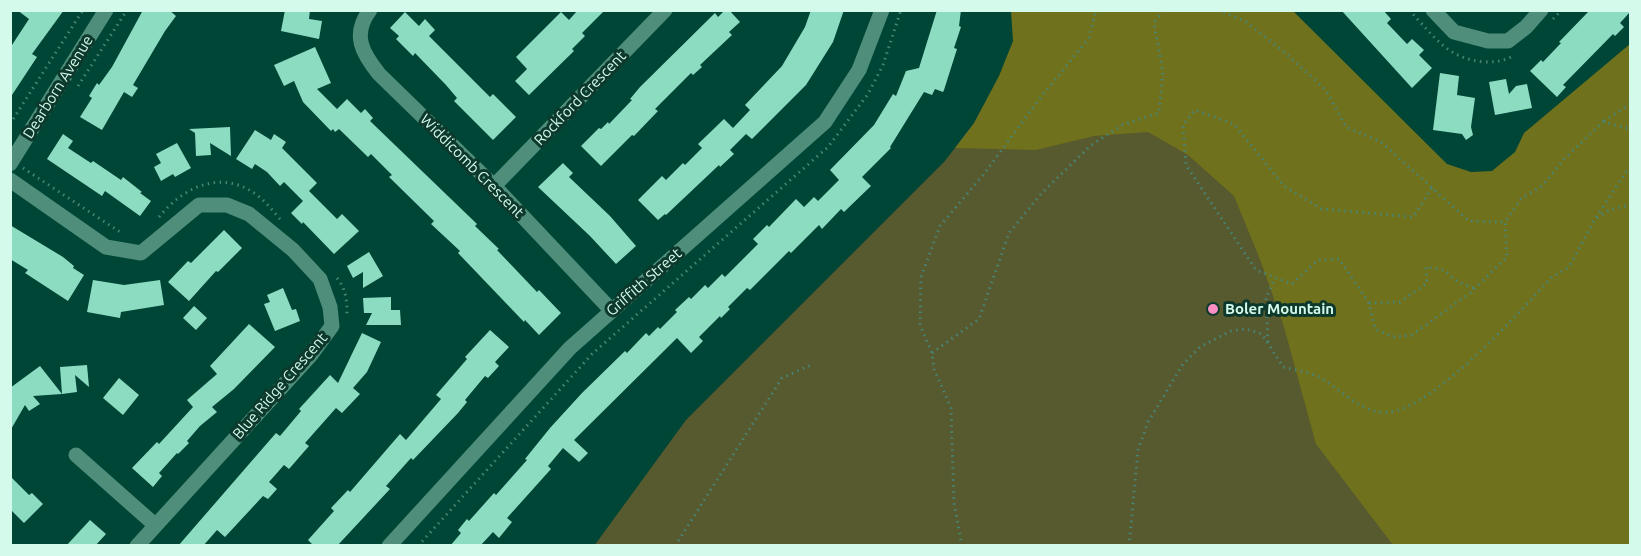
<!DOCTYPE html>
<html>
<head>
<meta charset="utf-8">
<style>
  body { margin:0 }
  #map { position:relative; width:1641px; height:556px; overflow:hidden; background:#004636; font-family:Ubuntu,sans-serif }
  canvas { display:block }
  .frame { position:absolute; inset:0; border:12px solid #d4faec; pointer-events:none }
</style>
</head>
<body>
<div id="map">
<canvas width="1641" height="556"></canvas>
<div class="frame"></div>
</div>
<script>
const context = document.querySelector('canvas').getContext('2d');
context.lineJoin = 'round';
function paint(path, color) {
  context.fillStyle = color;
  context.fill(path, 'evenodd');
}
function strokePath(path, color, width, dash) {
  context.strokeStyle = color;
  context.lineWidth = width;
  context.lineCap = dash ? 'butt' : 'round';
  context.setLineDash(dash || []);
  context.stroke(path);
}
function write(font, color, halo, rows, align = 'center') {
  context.font = font + ' Ubuntu,sans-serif';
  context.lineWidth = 6;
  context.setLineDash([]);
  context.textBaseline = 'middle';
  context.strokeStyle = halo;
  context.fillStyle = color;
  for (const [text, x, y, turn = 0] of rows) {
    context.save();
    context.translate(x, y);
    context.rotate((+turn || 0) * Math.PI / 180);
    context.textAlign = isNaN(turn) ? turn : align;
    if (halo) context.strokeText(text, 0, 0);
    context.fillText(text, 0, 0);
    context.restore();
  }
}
paint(new Path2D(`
  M 1062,11 L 1630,545 L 594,546 L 686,420 L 944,162 Z`), '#57592e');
paint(new Path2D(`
  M 1011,11 L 1293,11 L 1447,164 L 1471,172 L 1492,171 L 1515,152 L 1524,133 L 1630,44 L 1630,545 L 1393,545 L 1316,444 L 1284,327 L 1261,262 L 1234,196 L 1188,155 L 1148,132 L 1094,136 L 1036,150 L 955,148 L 974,123 L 999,76 L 1013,41 Z`), '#6f711d');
paint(new Path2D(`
  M 17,10 L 64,10 L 32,54 L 37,57 L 10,98 L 10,48 L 29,19 Z
  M 143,10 L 169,10 L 176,16 L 165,31 L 133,85 L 138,88 L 132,97 L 124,92 L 102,130 L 80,117 L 92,98 L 89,96 L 97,83 L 99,85 L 112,67 Z
  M 285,10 L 310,10 L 309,19 L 322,21 L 319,39 L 281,31 Z
  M 578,10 L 605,10 L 582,33 L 585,36 L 572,49 L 574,51 L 529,95 L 515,81 L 527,69 L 516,57 L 561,12 L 569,20 Z
  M 725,10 L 729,10 L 740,22 L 729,32 L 732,35 L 700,65 L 702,67 L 693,75 L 691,73 L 655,109 L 658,111 L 634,136 L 632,135 L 601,166 L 581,146 L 599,128 L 601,129 L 608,122 L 609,124 L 632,100 L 630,99 L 640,87 L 715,13 L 718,17 Z
  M 811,10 L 844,10 L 833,42 L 806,85 L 752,139 L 746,134 L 730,150 L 734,154 L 720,167 L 719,165 L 666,215 L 665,214 L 658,220 L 638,200 L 662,176 L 666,180 L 683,163 L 685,165 L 702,148 L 698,144 L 724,119 L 733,128 L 750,110 L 745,105 L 782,66 L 805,27 Z
  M 937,10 L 961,10 L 959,26 L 961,27 L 954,48 L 957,49 L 944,90 L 943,92 L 935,89 L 932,95 L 924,92 L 890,147 L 891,148 L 862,177 L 871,186 L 844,212 L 841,209 L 822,229 L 819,225 L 791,253 L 789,251 L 750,290 L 747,288 L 728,307 L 730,309 L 721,318 L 720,316 L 699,337 L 703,341 L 691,353 L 677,338 L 574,440 L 588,453 L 579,462 L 563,448 L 548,466 L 551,469 L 507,518 L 512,522 L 499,538 L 493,532 L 480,546 L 450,546 L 461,533 L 458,530 L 467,519 L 469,521 L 494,493 L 496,495 L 527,460 L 525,459 L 550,428 L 582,393 L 625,351 L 627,353 L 646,333 L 649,336 L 658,327 L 660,329 L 677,312 L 675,310 L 689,297 L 691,299 L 705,285 L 708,288 L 722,274 L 725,277 L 758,244 L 753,239 L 767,225 L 769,227 L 796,199 L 804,207 L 814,197 L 818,201 L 839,180 L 830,170 L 874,125 L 893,94 L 896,96 L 906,71 L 919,68 Z
  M 1341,10 L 1383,10 L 1391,19 L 1387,23 L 1407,44 L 1412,39 L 1424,50 L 1419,55 L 1432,68 L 1412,88 Z
  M 1590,10 L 1630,10 L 1630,12 L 1620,23 L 1624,27 L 1615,36 L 1613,34 L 1563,85 L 1566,87 L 1557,97 L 1530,71 L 1541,60 L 1543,62 L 1561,43 L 1559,42 Z
  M 405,12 L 419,26 L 425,19 L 435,30 L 429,36 L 490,97 L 493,94 L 516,117 L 493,140 L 454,101 L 457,98 L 446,85 L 415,53 L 413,56 L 396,39 L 399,36 L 390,28 Z
  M 315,47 L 331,83 L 317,89 L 337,109 L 347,99 L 361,113 L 365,109 L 373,118 L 370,121 L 477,224 L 475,226 L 499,249 L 497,250 L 537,292 L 539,290 L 561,313 L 539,335 L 525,320 L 524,322 L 458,253 L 460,251 L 431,224 L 434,221 L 389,177 L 392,175 L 371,154 L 368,157 L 339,129 L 335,132 L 333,129 L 331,131 L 303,102 L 294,81 L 284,86 L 274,65 Z
  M 1440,73 L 1459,76 L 1457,95 L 1475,98 L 1471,127 L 1473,135 L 1466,140 L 1462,134 L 1433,130 Z
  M 1506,79 L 1509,94 L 1516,86 L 1527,84 L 1532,108 L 1495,115 L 1489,82 Z
  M 230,127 L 231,156 L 210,143 L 211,155 L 196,156 L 195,133 L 189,129 Z
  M 255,130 L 271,140 L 274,134 L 286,142 L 282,148 L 317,183 L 309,191 L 337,219 L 342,214 L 359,231 L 334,254 L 303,222 L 302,224 L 291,213 L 303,201 L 284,182 L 280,186 L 267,172 L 255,164 L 252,169 L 236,159 Z
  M 63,134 L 73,141 L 68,148 L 91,163 L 93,161 L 121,180 L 123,177 L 142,192 L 140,193 L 151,201 L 140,216 L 105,191 L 102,196 L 47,159 Z
  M 177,143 L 191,168 L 175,177 L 173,174 L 161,181 L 154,167 L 161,163 L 156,154 Z
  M 563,163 L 573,173 L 569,177 L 610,216 L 636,246 L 616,264 L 590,236 L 538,187 Z
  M 10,225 L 63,257 L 74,266 L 73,268 L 84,275 L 68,301 L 25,273 L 28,270 L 10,259 Z
  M 224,230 L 242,248 L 218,272 L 216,271 L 189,301 L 168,282 L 188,261 L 191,263 Z
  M 369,252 L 383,276 L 363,288 L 363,272 L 353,278 L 347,266 Z
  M 93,280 L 124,285 L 160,280 L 164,305 L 121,312 L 120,318 L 87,312 Z
  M 283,288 L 292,310 L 296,309 L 300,321 L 275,331 L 264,304 L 270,302 L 267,295 Z
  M 391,297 L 391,310 L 400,310 L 401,325 L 366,325 L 372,313 L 364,313 L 363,298 Z
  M 194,306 L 207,318 L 196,330 L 183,318 Z
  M 249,324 L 275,347 L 234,389 L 212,407 L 217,412 L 200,426 L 187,441 L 189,443 L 178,454 L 177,453 L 159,473 L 162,476 L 153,487 L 132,468 L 157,442 L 159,444 L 193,407 L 187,400 L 217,374 L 210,366 Z
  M 490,330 L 509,347 L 495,362 L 499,366 L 488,378 L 485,376 L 465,400 L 467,402 L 458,413 L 413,460 L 411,458 L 386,486 L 390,489 L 337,546 L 314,546 L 308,540 L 334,511 L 331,508 L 348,490 L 350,492 L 400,434 L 406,440 L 441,399 L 436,395 L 467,359 L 465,357 Z
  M 362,333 L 381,342 L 367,372 L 353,388 L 360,394 L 342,413 L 336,408 L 305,443 L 309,446 L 289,469 L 284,465 L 269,482 L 277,489 L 268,499 L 263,496 L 225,537 L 217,530 L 203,546 L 178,546 L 276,433 L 280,436 L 301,411 L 299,409 L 330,375 L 338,383 Z
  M 87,365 L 89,387 L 75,375 L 77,392 L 62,394 L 60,367 Z
  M 40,366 L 62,394 L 33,396 L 40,404 L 29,411 L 25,405 L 10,431 L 10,388 Z
  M 119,378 L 139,395 L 123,415 L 103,398 Z
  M 10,476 L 29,495 L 32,493 L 43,504 L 24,523 L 10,509 Z
  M 90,520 L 106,534 L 95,546 L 66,546 Z`), '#8cdcc1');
strokePath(new Path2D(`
  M 1218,10 L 1245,21 L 1283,51 L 1326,90 L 1346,127 L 1381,142 L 1469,221 L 1505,222
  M 1409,10 C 1434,36 1447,59 1485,62 C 1495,62 1504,61 1513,56
  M 1553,19 L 1562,10
  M 78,86 L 127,10
  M 1604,121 L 1630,104
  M 10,124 L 83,10
  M 23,168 L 123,234
  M 1432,188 L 1413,217 L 1322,209 L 1284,186 L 1234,124 L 1195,110 L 1183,125 L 1186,165 L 1256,270 L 1292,284 L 1318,260 L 1339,259 L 1369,303 L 1375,329 L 1393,337 L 1412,335 L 1470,293 L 1507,257 L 1505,222 L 1521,199 L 1543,185 L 1564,159 L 1603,122 L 1630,129
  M 159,217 C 184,186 222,169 257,195 C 266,202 273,211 280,219
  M 1597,218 L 1609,210 L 1630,205
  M 337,278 C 346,289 347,300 347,314
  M 1369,303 L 1400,302 L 1427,283 L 1426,267 L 1444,270 L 1458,282 L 1474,288
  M 1268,342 L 1266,298 L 1275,278
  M 932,353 L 979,319 L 1009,233 L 1040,195 L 1090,146 L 1122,125 L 1159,113 L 1163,72 L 1154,23 L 1163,10
  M 418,546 L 592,354 L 828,147 L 868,94 L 883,65 L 901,10
  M 675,546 L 782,378 L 811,365
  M 962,546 L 954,503 L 951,408 L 934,369 L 932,353 L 920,325 L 921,277 L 940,226 L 984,174 L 1037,102 L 1089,38 L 1096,10
  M 1129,546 L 1138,450 L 1148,422 L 1183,364 L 1200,347 L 1231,331 L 1246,329 L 1262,334 L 1283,367 C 1295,370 1308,372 1319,377 C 1339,388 1355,407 1378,412 C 1424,422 1521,309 1552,277 L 1569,267 L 1595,219 L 1626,172 L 1630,170`), '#498475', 3, [1.5, 4.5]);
strokePath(new Path2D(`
  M 370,10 C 351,35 363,54 379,74 L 494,186 L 612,311
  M 1433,10 L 1454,32 L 1488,41 L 1508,41 L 1526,27 L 1541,10
  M 10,164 L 106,10
  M 10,180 L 106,247 L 141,253 L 199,205 L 227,205 L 249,214 L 293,250 L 320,279 L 330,307 L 332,326 L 310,356 L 137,546
  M 494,186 L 665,10
  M 76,455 L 155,525
  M 389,546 L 570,348 L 825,122 L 859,70 L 882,10`), '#4e8e7a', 15);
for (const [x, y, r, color] of [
  [1213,309,6,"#fc8fc2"]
]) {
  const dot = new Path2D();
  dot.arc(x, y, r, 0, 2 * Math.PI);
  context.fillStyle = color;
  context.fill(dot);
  strokePath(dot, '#0d392d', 2);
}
write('15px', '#d4faec', '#0d392d', [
  ["Dearborn Avenue",58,87,-58],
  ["Rockford Crescent",580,98,-46],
  ["Widdicomb Crescent",472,166,45],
  ["Griffith Street",644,282,-41],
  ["Blue Ridge Crescent",280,386,-49]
]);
write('bold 15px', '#d4faec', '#0d392d', [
  ["Boler Mountain",1225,309]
], 'left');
</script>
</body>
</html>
